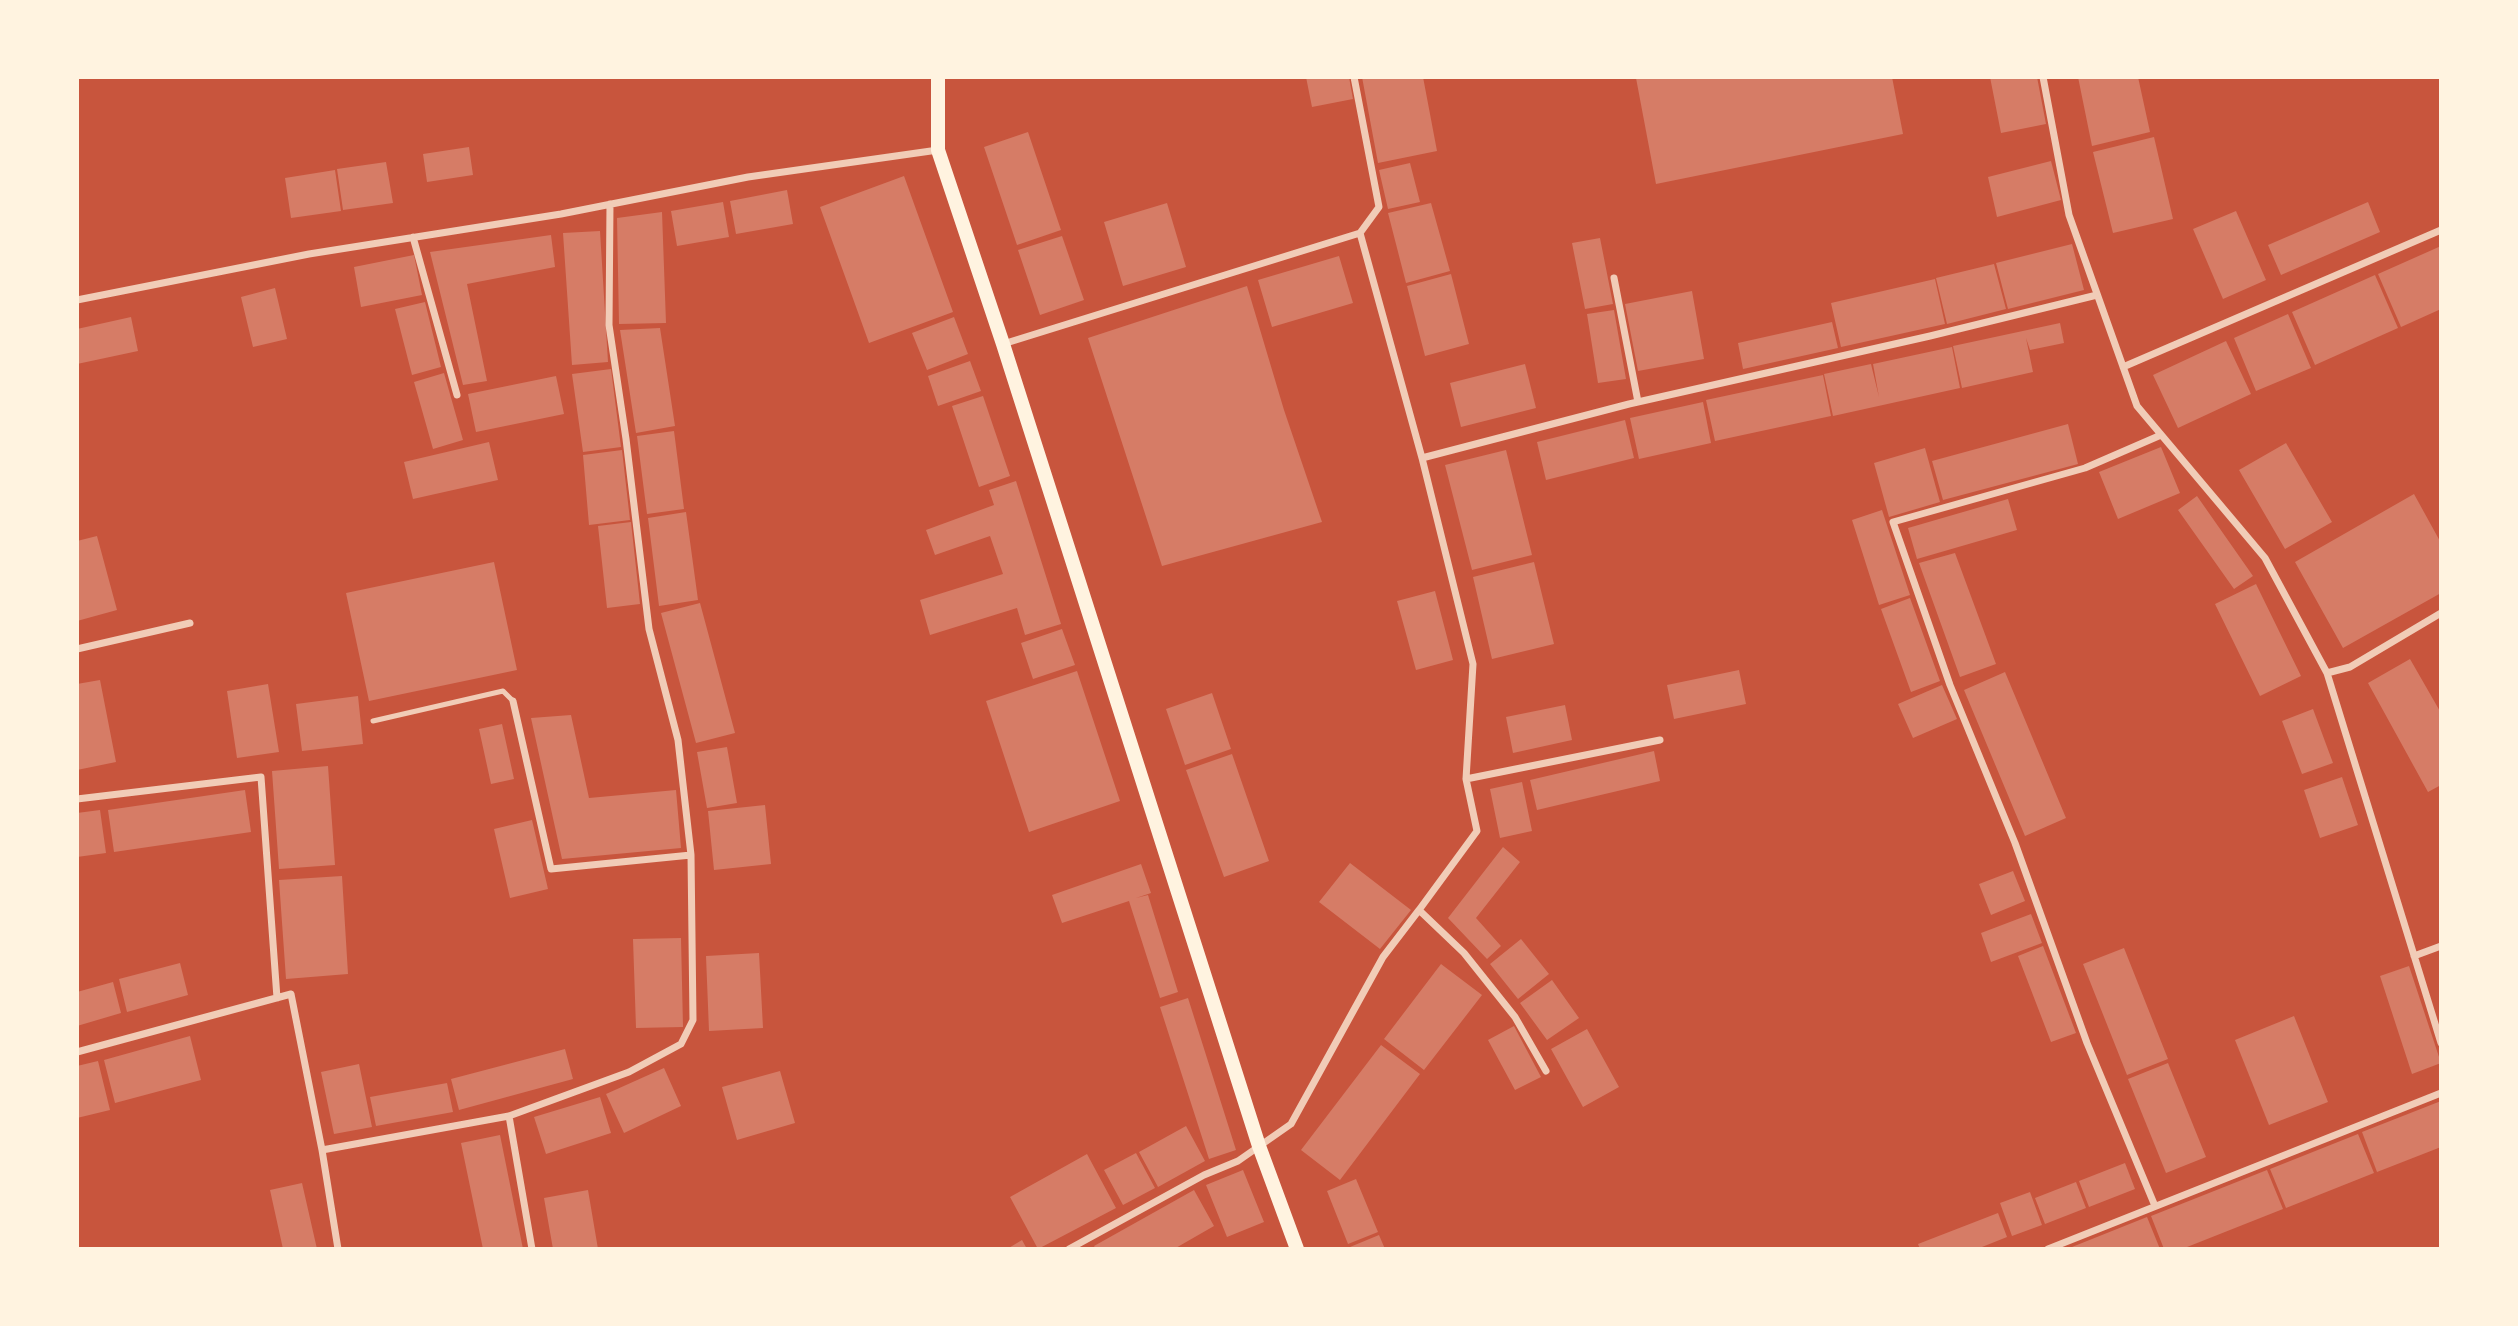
<!DOCTYPE html>
<html>
<head>
<meta charset="utf-8">
<style>
  body { margin:0 }
  #map { position:relative; width:2518px; height:1326px; overflow:hidden; background:#c8553d; font-family:"Golos Text",sans-serif }
  canvas { display:block }
  .frame { position:absolute; inset:0; border:79px solid #fff3e0; pointer-events:none }
</style>
</head>
<body>
<div id="map">
<canvas width="2518" height="1326"></canvas>
<div class="frame"></div>
</div>
<script>
const context = document.querySelector('canvas').getContext('2d');
context.lineJoin = 'round';
function paint(path, color) {
  context.fillStyle = color;
  context.fill(path, 'evenodd');
}
function strokePath(path, color, width, dash) {
  context.strokeStyle = color;
  context.lineWidth = width;
  context.lineCap = dash ? 'butt' : 'round';
  context.setLineDash(dash || []);
  context.stroke(path);
}
paint(new Path2D(`
  M 1306,77 L 1349,77 L 1353,99 L 1312,107 Z
  M 1362,77 L 1423,77 L 1437,151 L 1378,163 Z
  M 1643,77 L 1892,77 L 1903,134 L 1656,184 L 1636,78 Z
  M 1990,77 L 2037,77 L 2046,124 L 2001,133 Z
  M 2078,77 L 2138,77 L 2150,132 L 2092,146 Z
  M 1028,132 L 1061,230 L 1017,245 L 984,147 Z
  M 2154,137 L 2173,219 L 2113,233 L 2093,152 Z
  M 469,147 L 473,175 L 427,182 L 423,154 Z
  M 2051,161 L 2061,200 L 1997,217 L 1988,177 Z
  M 386,162 L 393,203 L 343,210 L 337,169 Z
  M 1410,163 L 1420,202 L 1388,209 L 1379,170 Z
  M 335,170 L 341,211 L 291,218 L 285,178 Z
  M 904,176 L 953,312 L 869,343 L 820,207 Z
  M 787,190 L 793,224 L 736,234 L 730,201 Z
  M 723,202 L 729,237 L 677,246 L 671,211 Z
  M 2368,202 L 2380,232 L 2281,275 L 2268,245 Z
  M 1167,203 L 1186,267 L 1123,286 L 1104,222 Z
  M 1431,203 L 1450,271 L 1406,283 L 1388,213 Z
  M 2236,211 L 2266,280 L 2223,299 L 2193,229 Z
  M 662,212 L 666,323 L 619,324 L 617,218 Z
  M 600,231 L 608,362 L 572,365 L 563,233 Z
  M 551,235 L 555,267 L 467,284 L 487,381 L 463,385 L 430,252 Z
  M 1062,236 L 1084,300 L 1040,315 L 1018,250 Z
  M 1600,238 L 1613,304 L 1585,309 L 1572,243 Z
  M 2072,244 L 2084,290 L 2008,309 L 1996,263 Z
  M 2441,246 L 2441,309 L 2401,327 L 2378,274 Z
  M 414,255 L 422,295 L 361,307 L 354,267 Z
  M 1339,256 L 1353,303 L 1272,327 L 1258,280 Z
  M 1994,264 L 2006,309 L 1947,324 L 1936,278 Z
  M 1451,274 L 1469,344 L 1425,356 L 1407,286 Z
  M 2375,275 L 2398,328 L 2315,365 L 2292,312 Z
  M 1935,279 L 1945,324 L 1841,347 L 1831,303 Z
  M 1247,286 L 1284,410 L 1322,522 L 1162,566 L 1088,338 Z
  M 275,288 L 287,339 L 253,347 L 241,297 Z
  M 1692,291 L 1704,359 L 1638,371 L 1625,304 Z
  M 425,302 L 441,367 L 412,375 L 395,309 Z
  M 1614,310 L 1626,379 L 1598,383 L 1587,314 Z
  M 2288,314 L 2311,368 L 2256,391 L 2234,338 Z
  M 131,317 L 138,351 L 77,364 L 77,329 Z
  M 954,317 L 968,354 L 927,370 L 912,333 Z
  M 1832,322 L 1838,348 L 1743,369 L 1738,343 Z
  M 2060,323 L 2064,343 L 2030,350 L 2026,338 L 2033,372 L 1962,388 L 1953,346 Z
  M 660,328 L 675,426 L 636,433 L 620,330 Z
  M 2226,341 L 2251,394 L 2178,428 L 2153,375 Z
  M 1952,347 L 1960,388 L 1833,416 L 1824,374 L 1871,364 L 1879,397 L 1873,364 Z
  M 970,361 L 981,391 L 938,406 L 928,376 Z
  M 1525,364 L 1536,408 L 1461,427 L 1450,383 Z
  M 611,369 L 621,447 L 583,452 L 572,374 Z
  M 444,373 L 463,440 L 433,449 L 414,382 Z
  M 1823,375 L 1831,416 L 1715,441 L 1706,400 Z
  M 556,376 L 564,414 L 476,432 L 468,394 Z
  M 983,396 L 1010,476 L 979,487 L 952,406 Z
  M 1703,402 L 1711,443 L 1639,459 L 1630,418 Z
  M 1625,420 L 1634,458 L 1546,480 L 1537,442 Z
  M 2068,424 L 2078,464 L 1943,500 L 1932,461 Z
  M 674,431 L 684,509 L 647,514 L 637,436 Z
  M 489,442 L 498,480 L 413,499 L 404,462 Z
  M 2286,443 L 2332,522 L 2285,549 L 2239,470 Z
  M 2161,447 L 2180,493 L 2118,519 L 2099,472 Z
  M 1925,448 L 1940,502 L 1889,517 L 1874,463 Z
  M 622,450 L 630,520 L 589,525 L 583,455 Z
  M 1506,450 L 1532,555 L 1472,570 L 1445,465 Z
  M 1016,481 L 1061,624 L 1025,635 L 1017,608 L 930,635 L 920,600 L 1003,574 L 990,536 L 935,555 L 926,530 L 994,505 L 989,490 Z
  M 2414,494 L 2441,543 L 2441,593 L 2343,648 L 2295,562 Z
  M 2197,496 L 2253,576 L 2234,589 L 2178,510 Z
  M 2008,499 L 2017,530 L 1917,559 L 1908,528 Z
  M 1882,510 L 1910,595 L 1879,605 L 1852,520 Z
  M 686,512 L 698,600 L 659,606 L 648,518 Z
  M 631,522 L 640,604 L 607,608 L 598,526 Z
  M 97,536 L 117,610 L 77,621 L 77,541 Z
  M 1955,553 L 1996,664 L 1960,677 L 1919,563 Z
  M 494,562 L 517,670 L 369,701 L 346,593 Z
  M 1534,562 L 1554,644 L 1492,659 L 1473,577 Z
  M 2256,584 L 2301,676 L 2260,696 L 2215,604 Z
  M 1435,591 L 1453,660 L 1416,670 L 1397,601 Z
  M 1910,598 L 1940,681 L 1911,692 L 1881,609 Z
  M 700,603 L 735,733 L 696,743 L 661,613 Z
  M 1062,629 L 1075,665 L 1033,679 L 1021,643 Z
  M 2410,659 L 2441,713 L 2441,785 L 2428,792 L 2368,683 Z
  M 1739,670 L 1746,704 L 1674,719 L 1667,685 Z
  M 1077,671 L 1120,801 L 1029,832 L 986,701 Z
  M 2005,672 L 2066,818 L 2025,836 L 1964,690 Z
  M 100,680 L 116,762 L 77,770 L 77,684 Z
  M 268,684 L 279,752 L 237,758 L 227,691 Z
  M 1942,685 L 1957,719 L 1913,738 L 1898,704 Z
  M 1212,693 L 1231,749 L 1185,765 L 1166,709 Z
  M 358,696 L 363,744 L 302,751 L 296,704 Z
  M 1565,705 L 1572,740 L 1513,753 L 1506,717 Z
  M 2313,709 L 2333,763 L 2302,774 L 2282,721 Z
  M 571,715 L 589,798 L 676,790 L 681,848 L 562,859 L 531,718 Z
  M 502,724 L 514,779 L 491,784 L 479,729 Z
  M 727,747 L 737,803 L 707,808 L 697,752 Z
  M 1654,751 L 1660,781 L 1537,810 L 1530,780 Z
  M 1232,754 L 1269,861 L 1224,877 L 1186,770 Z
  M 328,766 L 335,865 L 279,869 L 272,771 Z
  M 2342,777 L 2358,825 L 2320,838 L 2304,790 Z
  M 1522,782 L 1532,831 L 1500,838 L 1490,789 Z
  M 245,790 L 251,832 L 114,852 L 108,810 Z
  M 765,805 L 771,864 L 714,870 L 708,811 Z
  M 100,810 L 106,853 L 77,857 L 77,813 Z
  M 532,820 L 548,889 L 510,898 L 494,829 Z
  M 1503,847 L 1520,862 L 1476,918 L 1501,946 L 1487,959 L 1448,918 Z
  M 1350,863 L 1411,910 L 1380,949 L 1319,902 Z
  M 1141,864 L 1151,893 L 1136,898 L 1148,895 L 1178,992 L 1160,998 L 1129,901 L 1062,923 L 1052,895 Z
  M 2013,871 L 2025,901 L 1991,915 L 1979,884 Z
  M 342,876 L 348,974 L 286,979 L 279,880 Z
  M 2031,914 L 2042,943 L 1991,962 L 1981,933 Z
  M 681,938 L 683,1027 L 636,1028 L 633,939 Z
  M 1521,939 L 1549,974 L 1518,999 L 1490,964 Z
  M 2043,946 L 2076,1033 L 2051,1042 L 2018,956 Z
  M 2124,948 L 2168,1059 L 2127,1075 L 2083,964 Z
  M 759,953 L 763,1028 L 709,1031 L 706,956 Z
  M 180,963 L 188,995 L 127,1012 L 119,979 Z
  M 1441,964 L 1482,995 L 1424,1070 L 1384,1039 Z
  M 2409,966 L 2441,1063 L 2412,1074 L 2380,976 Z
  M 1552,980 L 1579,1018 L 1547,1040 L 1520,1003 Z
  M 113,982 L 121,1013 L 77,1026 L 77,992 Z
  M 1188,998 L 1236,1150 L 1209,1159 L 1160,1007 Z
  M 2294,1016 L 2328,1102 L 2269,1125 L 2235,1040 Z
  M 1514,1026 L 1541,1077 L 1515,1090 L 1488,1040 Z
  M 1587,1029 L 1619,1087 L 1583,1107 L 1551,1049 Z
  M 190,1036 L 201,1080 L 115,1103 L 104,1060 Z
  M 1381,1045 L 1420,1074 L 1340,1180 L 1301,1150 Z
  M 565,1049 L 573,1079 L 459,1110 L 451,1079 Z
  M 98,1061 L 110,1110 L 77,1118 L 77,1066 Z
  M 2168,1063 L 2206,1157 L 2166,1173 L 2128,1079 Z
  M 359,1064 L 372,1127 L 334,1134 L 321,1072 Z
  M 664,1068 L 681,1106 L 624,1133 L 606,1094 Z
  M 780,1071 L 795,1123 L 737,1140 L 722,1087 Z
  M 447,1083 L 453,1112 L 376,1126 L 370,1097 Z
  M 600,1097 L 611,1133 L 546,1154 L 534,1117 Z
  M 2441,1101 L 2441,1147 L 2377,1172 L 2362,1132 Z
  M 1186,1126 L 1205,1161 L 1158,1187 L 1139,1152 Z
  M 2358,1134 L 2374,1173 L 2286,1208 L 2270,1169 Z
  M 500,1135 L 523,1249 L 483,1249 L 461,1143 Z
  M 1136,1153 L 1155,1188 L 1123,1205 L 1104,1170 Z
  M 1087,1154 L 1116,1208 L 1038,1249 L 1010,1197 Z
  M 2125,1163 L 2135,1189 L 2089,1207 L 2079,1181 Z
  M 1243,1170 L 1264,1222 L 1227,1237 L 1206,1185 Z
  M 2267,1170 L 2283,1209 L 2182,1249 L 2164,1249 L 2151,1216 Z
  M 1356,1179 L 1378,1232 L 1348,1244 L 1327,1191 Z
  M 2076,1182 L 2086,1208 L 2045,1224 L 2035,1198 Z
  M 302,1183 L 317,1249 L 283,1249 L 270,1190 Z
  M 588,1190 L 598,1249 L 553,1249 L 544,1198 Z
  M 1194,1190 L 1214,1226 L 1174,1249 L 1096,1249 L 1094,1246 Z
  M 2030,1192 L 2042,1225 L 2012,1236 L 2000,1203 Z
  M 1998,1213 L 2007,1237 L 1977,1249 L 1920,1249 L 1918,1244 Z
  M 2147,1217 L 2160,1249 L 2067,1249 Z
  M 1379,1235 L 1385,1249 L 1351,1249 L 1350,1247 Z
  M 1022,1240 L 1027,1249 L 1007,1249 Z`), '#d67c66');
strokePath(new Path2D(`
  M 373,721 L 503,691 L 513,701`), '#f1ccb7', 5);
strokePath(new Path2D(`
  M 1354,77 L 1379,207 L 1360,233
  M 2043,77 L 2069,215 L 2137,406 L 2265,558 L 2327,673 L 2441,1043
  M 610,204 L 609,325 L 626,439 L 649,629 L 678,740 L 691,855
  M 413,237 L 457,395
  M 1614,278 L 1638,402
  M 77,300 L 309,254 L 561,214 L 748,177 L 938,150
  M 1003,344 L 1360,233 L 1422,458
  M 2123,367 L 2441,230
  M 77,649 L 190,623
  M 2327,673 L 2350,667 L 2441,613
  M 1466,779 L 1473,664 L 1422,458 L 1629,404 L 1930,336 L 2097,295
  M 77,799 L 261,777 L 277,998
  M 1419,910 L 1477,831 L 1466,779 L 1660,740
  M 2414,956 L 2441,946
  M 77,1052 L 291,994 L 322,1150 L 509,1116 L 629,1072 L 681,1044 L 693,1020 L 691,855 L 551,869 L 513,701
  M 509,1116 L 532,1249
  M 322,1150 L 338,1249
  M 2155,1206 L 2087,1043 L 2015,843 L 1950,685 L 1893,522 L 2085,468 L 2161,435
  M 1069,1249 L 1204,1175 L 1238,1161 L 1291,1124 L 1383,957 L 1419,910 L 1464,953 L 1515,1017 L 1546,1071
  M 2048,1249 L 2441,1093`), '#f1ccb7', 7);
strokePath(new Path2D(`
  M 938,77 L 938,150 L 1003,344 L 1259,1146 L 1297,1249`), '#fff3e0', 14);
</script>
</body>
</html>
